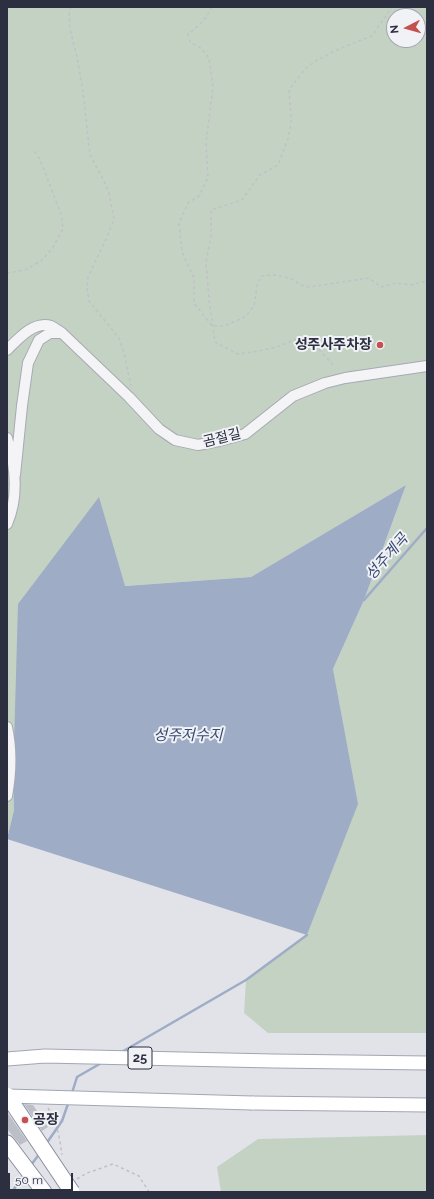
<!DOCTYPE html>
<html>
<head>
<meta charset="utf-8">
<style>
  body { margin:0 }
  #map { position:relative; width:434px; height:1199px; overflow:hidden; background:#e1e3e9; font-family:Raleway,sans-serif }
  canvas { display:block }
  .frame { position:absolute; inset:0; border:8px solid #2b2f3f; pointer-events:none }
  .north { position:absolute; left:386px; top:8px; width:40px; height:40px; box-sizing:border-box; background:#f1f2f6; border:1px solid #a2a4ad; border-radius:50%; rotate:264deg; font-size:11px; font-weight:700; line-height:16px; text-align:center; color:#2b2f3f }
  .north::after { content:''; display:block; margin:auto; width:14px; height:18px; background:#c5504f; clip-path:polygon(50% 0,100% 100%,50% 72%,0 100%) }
  .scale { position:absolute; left:8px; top:1173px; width:65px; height:18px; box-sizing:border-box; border:2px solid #2b2f3f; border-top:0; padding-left:5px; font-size:12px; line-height:14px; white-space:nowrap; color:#2b2f3f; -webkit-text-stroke:3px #f1f2f6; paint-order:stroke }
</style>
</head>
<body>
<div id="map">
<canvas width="434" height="1199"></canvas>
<div class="frame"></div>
<div class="north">N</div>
<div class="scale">50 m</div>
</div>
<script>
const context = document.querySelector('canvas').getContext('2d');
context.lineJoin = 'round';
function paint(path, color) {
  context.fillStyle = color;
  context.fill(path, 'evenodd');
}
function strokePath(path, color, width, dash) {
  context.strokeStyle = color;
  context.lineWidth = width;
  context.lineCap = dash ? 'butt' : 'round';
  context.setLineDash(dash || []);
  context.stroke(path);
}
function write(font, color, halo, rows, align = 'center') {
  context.font = font + ' Raleway,"Noto Sans KR",sans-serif';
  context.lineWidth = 4;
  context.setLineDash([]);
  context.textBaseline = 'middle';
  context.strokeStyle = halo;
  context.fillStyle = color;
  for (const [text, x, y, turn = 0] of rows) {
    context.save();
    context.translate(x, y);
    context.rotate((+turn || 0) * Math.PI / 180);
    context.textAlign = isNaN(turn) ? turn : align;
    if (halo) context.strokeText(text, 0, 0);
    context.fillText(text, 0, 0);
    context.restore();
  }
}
paint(new Path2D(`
  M 7,7 L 427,7 L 427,1033 L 268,1033 L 244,1013 L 246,980 L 307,935 L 357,804 L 333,669 L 364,600 L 406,485 L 251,577 L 124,586 L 99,498 L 13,780 L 14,810 L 7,839 ZM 394,16 L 418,16 L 418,40 L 394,40 Z
  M 427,1135 L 427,1192 L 221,1192 L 217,1167 L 258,1139 Z`), '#c4d2c3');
paint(new Path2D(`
  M 406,485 L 364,600 L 333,669 L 358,804 L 307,935 L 7,839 L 14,810 L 13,780 L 18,604 L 99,497 L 125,586 L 251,577 Z`), '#9facc6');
strokePath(new Path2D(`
  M 364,600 L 427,528
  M 120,1053 L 246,980 L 307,935
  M 72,1093 L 77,1077 L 103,1062
  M 46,1144 L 62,1121 L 69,1101
  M 31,1165 L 40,1153
  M 12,1192 L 24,1174`), '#9facc6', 2.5);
paint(new Path2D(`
  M 24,1104 L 33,1105 L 48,1127 L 42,1131 Z
  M 7,1112 L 27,1141 L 20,1145 L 7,1129 Z`), '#bcbec8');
const minor = new Path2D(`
  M 7,350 C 17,340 34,320 51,326 C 55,328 59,331 62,333 L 129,397 L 159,429 L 175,440 L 198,445 L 219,441 L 245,434 L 293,396 L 325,383 L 345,378 L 427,366
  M 7,438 C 16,467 19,496 7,524
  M 15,475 L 22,406 L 28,363 L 39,340 L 50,333 L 62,333
  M 7,727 C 12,750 11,774 7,796`);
const major = new Path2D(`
  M 7,1059 L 45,1056 L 273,1061 L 427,1063
  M 252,1103 L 427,1105`);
const highway = new Path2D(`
  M 7,1143 L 44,1192`);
strokePath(minor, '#a7a9b3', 12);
strokePath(major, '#a1a6b4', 15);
strokePath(highway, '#898e9f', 17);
strokePath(new Path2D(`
  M 71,7 L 69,12 L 70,29 L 77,57 L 83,92 L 90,155 L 103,179 L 109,193 L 114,219 L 107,237 L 88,277 L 87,288 L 89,301 L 119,338 L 124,353 L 131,386
  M 212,7 C 206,19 199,26 188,34 L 190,42 L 201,48 L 209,58 L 213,87 L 206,143 L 208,177 L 199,196 L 188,203 L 179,223 L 182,252 L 194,278 L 194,303 L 212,326 L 224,326 L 245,317 L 254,306 L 257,286 L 261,276 L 275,275 L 292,279 L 301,285 L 309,287 L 369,278 L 381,287 L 397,283 L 410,285 L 427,281
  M 7,273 L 25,270 L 41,261 L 52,249 L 63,229 L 62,217 L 43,167 L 39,158 L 33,149
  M 333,365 L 311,340 L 299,338 L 277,347 L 253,352 L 238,354 L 215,342 L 209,299 L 206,262 L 211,236 L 211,210 L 242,200 L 260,175 L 278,165 L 288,139 L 291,124 L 291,115 L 289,90 L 305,69 L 317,60 L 341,48 L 372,36 L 392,7
  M 48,1108 L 55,1119 L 60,1141 L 62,1155
  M 77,1179 L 87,1173 L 113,1164 L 139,1176 L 149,1192`), '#c0c1c7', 1.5, [3, 3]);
strokePath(minor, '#f4f4f7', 10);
strokePath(major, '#fff', 13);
strokePath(highway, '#fff', 15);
const majorBridge = new Path2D(`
  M 7,1096 L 252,1103`);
const highwayBridge = new Path2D(`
  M 7,1095 L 72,1192`);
strokePath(majorBridge, '#a1a6b4', 15, []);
strokePath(highwayBridge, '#898e9f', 17, []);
strokePath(majorBridge, '#fff', 13);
strokePath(highwayBridge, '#fff', 15);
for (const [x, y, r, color] of [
  [380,345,4,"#c5504f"],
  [25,1120,4,"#c5504f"]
]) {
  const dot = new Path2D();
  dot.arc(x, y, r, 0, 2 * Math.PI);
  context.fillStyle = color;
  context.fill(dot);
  strokePath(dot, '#f1f2f6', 1.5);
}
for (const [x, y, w] of [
  [140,1058,24]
]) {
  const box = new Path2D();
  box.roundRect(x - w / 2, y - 11, w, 22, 3);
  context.fillStyle = '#f1f2f6';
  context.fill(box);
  strokePath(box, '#2b2f3f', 1);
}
write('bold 13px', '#2b2f3f', null, [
  ["25",140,1058]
]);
write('bold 14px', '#2b2f3f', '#f1f2f6', [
  ["성주사주차장",372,345],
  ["공장",33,1120,"left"]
], 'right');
write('14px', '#2b2f3f', '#f1f2f6', [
  ["곰절길",222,438,-14]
]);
write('italic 15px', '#374871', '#f1f2f6', [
  ["성주계곡",387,557,-49],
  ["성주저수지",188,735]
]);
</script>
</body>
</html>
